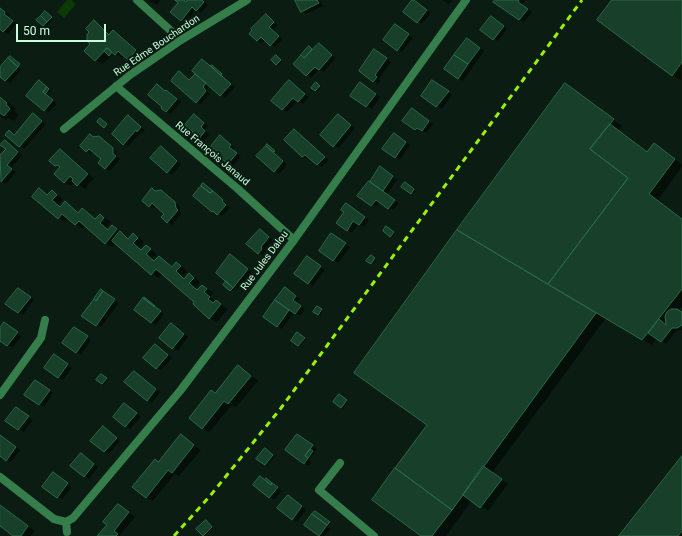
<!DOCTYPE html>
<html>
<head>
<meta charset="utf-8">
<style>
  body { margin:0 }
  #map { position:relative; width:682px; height:536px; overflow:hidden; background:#0b1d13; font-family:Roboto,sans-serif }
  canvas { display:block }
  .scale { position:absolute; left:16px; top:24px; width:90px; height:18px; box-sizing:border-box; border:2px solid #c7ffdd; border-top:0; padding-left:5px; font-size:12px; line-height:14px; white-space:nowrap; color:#c7ffdd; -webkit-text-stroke:3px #0b1d13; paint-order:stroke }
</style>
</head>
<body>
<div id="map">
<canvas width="682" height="536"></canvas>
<div class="scale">50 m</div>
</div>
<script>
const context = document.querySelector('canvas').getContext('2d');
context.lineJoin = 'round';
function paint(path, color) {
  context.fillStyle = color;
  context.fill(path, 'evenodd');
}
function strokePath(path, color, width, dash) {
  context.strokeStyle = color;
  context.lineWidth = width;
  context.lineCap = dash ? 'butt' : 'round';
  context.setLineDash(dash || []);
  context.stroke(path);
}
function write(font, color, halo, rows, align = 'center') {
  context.font = font + ' Roboto,sans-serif';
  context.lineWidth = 4;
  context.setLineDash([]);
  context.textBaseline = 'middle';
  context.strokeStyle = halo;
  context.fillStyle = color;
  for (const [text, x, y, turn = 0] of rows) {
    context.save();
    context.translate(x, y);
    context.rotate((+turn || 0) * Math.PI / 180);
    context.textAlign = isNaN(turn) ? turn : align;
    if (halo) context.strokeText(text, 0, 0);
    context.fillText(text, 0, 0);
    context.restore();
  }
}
paint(new Path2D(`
  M 67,0 L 71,0 L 76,4 L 64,18 L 57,12 Z`), '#0c3a07');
paint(new Path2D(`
  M 148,0 L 161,0 L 157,5 Z
  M 176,0 L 184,0 L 187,2 L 189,0 L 203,0 L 208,5 L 201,13 L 196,10 L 186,23 L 181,20 L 180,3 Z
  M 296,0 L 320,0 L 323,6 L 306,14 L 301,11 Z
  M 442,0 L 452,0 L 449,4 Z
  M 496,0 L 526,0 L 522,5 L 532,12 L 524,22 L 495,1 Z
  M 613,0 L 682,0 L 681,80 L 672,75 Z
  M 417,3 L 431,13 L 422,24 L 404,12 Z
  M 0,8 L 9,15 L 8,17 L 16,24 L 8,34 L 0,28 Z
  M 47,14 L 53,19 L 46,27 L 38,20 Z
  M 266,16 L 278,25 L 273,30 L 283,39 L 275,47 L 265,40 L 262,43 L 258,40 Z
  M 495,20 L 507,29 L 498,41 L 494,39 Z
  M 94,21 L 101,26 L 111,34 L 114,31 L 121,35 L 142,55 L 135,63 L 124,56 L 122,58 L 114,53 L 103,64 L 96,60 L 91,44 Z
  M 400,28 L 413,38 L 402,52 L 398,50 Z
  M 472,42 L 484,51 L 463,81 L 458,78 Z
  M 323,47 L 336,58 L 324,72 L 319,69 L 311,78 L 294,64 L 311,48 L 314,51 Z
  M 379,53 L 391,62 L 379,79 L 381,80 L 378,84 L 360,71 Z
  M 278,57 L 282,61 L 279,65 L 272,60 Z
  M 12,58 L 21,65 L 19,68 L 21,70 L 10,83 L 0,76 L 0,69 Z
  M 202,60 L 235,87 L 225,98 L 211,86 L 206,90 L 210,94 L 201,104 L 196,102 L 179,72 L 190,81 L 197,73 Z
  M 39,81 L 51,90 L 47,95 L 57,104 L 49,112 L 44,110 Z
  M 290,81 L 309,97 L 303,104 L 298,101 L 287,112 L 273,101 Z
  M 437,84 L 452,95 L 442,109 L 422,96 Z
  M 318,85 L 321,87 L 317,92 L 313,88 Z
  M 565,85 L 574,90 L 622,126 L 619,130 L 648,153 L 654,144 L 682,164 L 682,167 L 658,200 L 682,218 L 682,306 L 678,311 L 682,313 L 682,330 L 677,330 L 666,344 L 657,338 L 652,345 L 606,318 L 492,473 L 508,484 L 488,511 L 472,500 L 446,536 L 423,536 L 428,425 L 355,372 Z
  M 365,86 L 380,97 L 372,109 L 352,95 Z
  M 167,91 L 181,102 L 171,114 L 166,112 Z
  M 0,96 L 16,109 L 14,110 L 19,115 L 14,121 L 8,118 L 6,120 L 0,116 Z
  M 417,112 L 433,124 L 427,133 L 422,130 L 420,132 L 403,121 Z
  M 33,115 L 46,124 L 24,149 L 7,135 L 9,132 L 15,135 Z
  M 128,116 L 145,130 L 142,133 L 141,132 L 128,146 L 124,144 Z
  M 194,116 L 208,126 L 205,130 L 209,135 L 203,142 L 198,139 L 192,130 Z
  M 343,118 L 355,128 L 339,148 L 334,146 Z
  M 294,130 L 329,160 L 322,167 L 309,157 L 308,159 L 303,157 L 285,140 Z
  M 90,135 L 94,138 L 99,137 L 104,140 L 117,152 L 117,157 L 120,159 L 110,171 L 106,168 L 103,159 L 94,151 L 91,154 L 87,151 Z
  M 221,137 L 235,148 L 233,150 L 241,157 L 233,166 L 210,149 Z
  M 398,137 L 410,145 L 400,160 L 395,157 Z
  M 5,141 L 22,155 L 11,168 L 16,172 L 6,184 L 0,181 L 0,157 L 7,149 Z
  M 268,146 L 287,165 L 279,174 L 258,156 Z
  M 161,147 L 181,164 L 172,175 L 168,172 Z
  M 60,150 L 67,154 L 94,178 L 85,189 L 75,182 L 71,186 L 64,182 L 60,168 L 56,166 Z
  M 384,170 L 397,180 L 387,194 L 399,203 L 393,210 L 380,202 L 376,207 L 359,196 Z
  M 407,184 L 416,191 L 413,194 L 403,187 Z
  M 39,189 L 49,196 L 52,192 L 59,196 L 63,199 L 59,204 L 62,207 L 65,203 L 79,213 L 82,209 L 96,219 L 100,215 L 107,219 L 111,222 L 106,228 L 109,230 L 113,226 L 130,239 L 133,235 L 140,239 L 144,242 L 140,248 L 142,250 L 146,246 L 157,254 L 152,259 L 155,261 L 159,257 L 173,267 L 176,263 L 183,267 L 187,271 L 183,276 L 186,279 L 189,275 L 196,279 L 200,282 L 196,287 L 199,290 L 202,286 L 209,290 L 213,293 L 210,297 L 228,309 L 217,322 L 210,318 L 196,302 L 163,273 L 159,278 L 152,274 L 116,243 L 112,247 L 105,243 L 86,226 L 83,229 L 69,219 L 65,222 L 58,218 Z
  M 153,189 L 156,192 L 161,191 L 166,194 L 180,206 L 180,212 L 182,213 L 172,225 L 162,217 L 165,214 L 156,205 L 154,208 L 149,206 Z
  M 215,193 L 226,203 L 225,204 L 230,208 L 222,216 L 213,211 Z
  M 351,207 L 369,220 L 364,227 L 358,224 L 352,233 L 347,230 Z
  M 388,229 L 395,234 L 393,237 L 384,231 Z
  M 260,230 L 273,240 L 265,250 L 266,252 L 263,256 L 248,244 Z
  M 336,237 L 350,247 L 338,263 L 333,260 Z
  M 231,256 L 252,272 L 238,289 L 236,288 L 232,291 L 231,290 Z
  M 371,256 L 376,260 L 373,264 L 367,261 Z
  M 312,260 L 325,270 L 313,286 L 296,274 Z
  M 285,288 L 300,299 L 297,303 L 305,309 L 300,316 L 294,312 L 282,329 L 264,316 Z
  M 102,290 L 119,303 L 101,327 L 96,325 Z
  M 22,291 L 34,300 L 23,315 L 7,304 Z
  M 317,307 L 323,311 L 320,316 L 314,312 Z
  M 155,308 L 164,314 L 156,325 L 151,322 Z
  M 9,326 L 22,336 L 12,348 L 0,340 L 0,330 Z
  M 176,327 L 188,337 L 178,351 L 160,338 Z
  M 79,331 L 91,340 L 81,355 L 64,343 Z
  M 298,334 L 306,339 L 301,346 L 292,341 Z
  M 160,348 L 172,358 L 161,370 L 157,368 Z
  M 59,358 L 72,368 L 63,380 L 45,368 Z
  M 238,366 L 258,381 L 236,407 L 232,405 L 209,432 L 202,428 L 216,394 Z
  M 139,375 L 160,392 L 152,403 L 148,400 Z
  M 103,376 L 108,380 L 104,385 L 102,383 Z
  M 40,384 L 53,393 L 44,407 L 39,404 Z
  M 341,397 L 348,402 L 343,409 L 334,402 Z
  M 129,407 L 141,417 L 130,429 L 114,417 Z
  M 21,411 L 33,420 L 24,432 L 7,421 Z
  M 108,430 L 120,441 L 109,454 L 92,441 Z
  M 181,436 L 201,450 L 179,476 L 175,474 L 153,501 L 146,497 L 159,463 Z
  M 0,437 L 5,439 L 20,450 L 11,462 L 0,455 Z
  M 302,438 L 317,449 L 309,460 L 311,462 L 309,466 L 304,463 Z
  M 267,450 L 275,456 L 267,466 L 265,465 Z
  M 85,457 L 98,467 L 89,479 L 85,476 Z
  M 682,457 L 682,536 L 620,536 Z
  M 58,476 L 72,487 L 62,499 L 57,497 Z
  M 266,479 L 282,491 L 274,500 L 254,485 Z
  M 293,499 L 306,510 L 297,522 L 293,519 Z
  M 118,505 L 135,517 L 120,535 L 121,536 L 99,536 L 108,524 Z
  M 0,506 L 35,531 L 31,536 L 15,536 L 0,525 Z
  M 317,513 L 331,524 L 328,527 L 331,529 L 325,536 L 320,536 L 305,525 Z
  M 208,523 L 213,528 L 205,536 L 203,535 Z`), '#0007');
const building = new Path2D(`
  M 175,0 L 184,0 L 186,2 L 187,0 L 202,0 L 204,2 L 196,11 L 192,7 L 181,21 L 170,12 L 178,3 Z
  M 295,0 L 317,0 L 319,3 L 301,12 Z
  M 412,0 L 414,0 L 427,10 L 417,23 L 403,12 Z
  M 495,0 L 519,0 L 518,2 L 528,9 L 519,20 L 493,2 Z
  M 612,0 L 682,0 L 682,62 L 672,76 L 597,20 Z
  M 0,8 L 5,12 L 4,14 L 13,21 L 3,32 L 0,29 Z
  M 45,11 L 52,17 L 47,22 L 41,16 Z
  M 266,14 L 274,22 L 269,27 L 279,36 L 270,46 L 261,37 L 257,41 L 249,34 L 252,30 L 251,29 Z
  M 41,16 L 47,22 L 43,26 L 36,20 Z
  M 491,16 L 504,26 L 493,40 L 480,30 Z
  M 94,20 L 109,35 L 113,30 L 136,50 L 128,60 L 118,51 L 115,55 L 107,48 L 95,61 L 84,51 L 90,44 L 87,41 L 87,35 L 89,32 L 86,29 Z
  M 395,24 L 409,34 L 397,51 L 383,40 Z
  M 467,38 L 480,48 L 468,64 L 454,55 Z
  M 319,43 L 332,55 L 319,70 L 315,67 L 306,76 L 293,64 L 301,55 L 304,58 Z
  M 309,46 L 312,49 L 304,58 L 301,55 Z
  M 107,48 L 112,52 L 109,56 L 104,51 Z
  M 374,49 L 387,58 L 375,75 L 377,77 L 373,82 L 359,71 Z
  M 276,55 L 281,60 L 276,65 L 271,60 Z
  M 454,55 L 468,64 L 458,79 L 444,69 Z
  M 10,56 L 20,64 L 18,67 L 8,58 Z
  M 8,58 L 18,67 L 5,81 L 0,77 L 0,67 Z
  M 202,59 L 231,84 L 220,96 L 192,71 Z
  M 212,65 L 222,74 L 221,76 L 211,66 Z
  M 179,71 L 189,80 L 195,74 L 206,83 L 203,87 L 206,91 L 196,103 L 171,81 Z
  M 39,80 L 47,87 L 43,92 L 53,100 L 44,111 L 26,96 Z
  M 289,80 L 305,94 L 298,102 L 293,98 L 282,110 L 271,101 Z
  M 432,80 L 449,91 L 436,107 L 421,96 Z
  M 316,82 L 320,86 L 315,91 L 311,88 Z
  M 360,82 L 376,94 L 366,107 L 350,96 Z
  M 565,83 L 614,119 L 590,149 L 628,178 L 548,284 L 457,230 Z
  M 157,84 L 165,91 L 166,90 L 177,99 L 166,112 L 161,108 L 162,107 L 148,95 Z
  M 47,87 L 49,89 L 45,94 L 43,92 Z
  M 0,97 L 7,103 L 6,104 L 10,109 L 4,116 L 0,113 Z
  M 412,108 L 429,121 L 422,131 L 417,128 L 415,130 L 402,121 Z
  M 33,113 L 42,121 L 19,147 L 5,135 L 9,130 L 14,135 Z
  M 194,114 L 204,123 L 201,127 L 205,131 L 198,140 L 193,136 L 195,134 L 185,125 Z
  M 338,114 L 351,125 L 333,147 L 320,135 Z
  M 128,115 L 141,127 L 137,132 L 136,130 L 123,145 L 112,134 Z
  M 100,118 L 107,124 L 104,128 L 97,122 Z
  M 610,124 L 647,152 L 654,143 L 675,159 L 649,194 L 682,219 L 682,289 L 642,340 L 548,284 L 628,178 L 590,149 Z
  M 294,129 L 325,157 L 317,165 L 305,155 L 302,157 L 284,140 Z
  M 191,130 L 195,134 L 193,136 L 189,132 Z
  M 394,133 L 406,142 L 395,158 L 382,149 Z
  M 90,134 L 93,137 L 99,136 L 113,148 L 113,154 L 116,156 L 105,169 L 98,163 L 101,159 L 89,149 L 86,152 L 80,146 Z
  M 220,135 L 231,145 L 229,147 L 237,153 L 228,164 L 214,152 L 213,153 L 209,149 Z
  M 5,140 L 18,152 L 7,165 L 12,169 L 1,182 L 0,155 L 6,149 L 0,145 Z
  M 267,144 L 275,151 L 273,152 L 266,146 Z
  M 161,146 L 177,161 L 167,173 L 150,158 Z
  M 266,146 L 283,161 L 274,172 L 256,156 Z
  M 60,149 L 88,174 L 77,186 L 72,181 L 73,179 L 70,176 L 64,183 L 54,174 L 60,167 L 57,165 L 55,166 L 49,161 Z
  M 380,166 L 393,176 L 383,191 L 370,182 Z
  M 369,181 L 395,200 L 388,209 L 376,200 L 371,206 L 357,196 Z
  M 405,182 L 414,189 L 411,194 L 401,187 Z
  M 203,183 L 213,191 L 210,193 L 201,186 Z
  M 201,186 L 210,193 L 213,191 L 223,200 L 222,201 L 226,205 L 217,215 L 213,211 L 212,212 L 193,196 Z
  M 39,188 L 47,195 L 52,190 L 57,195 L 52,200 L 60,207 L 65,201 L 78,213 L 82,208 L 95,219 L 100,214 L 104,218 L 100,223 L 108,230 L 112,225 L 117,229 L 105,244 L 79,221 L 75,225 L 62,214 L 58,219 L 32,197 Z
  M 152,188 L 155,191 L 161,190 L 175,202 L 176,208 L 178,210 L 167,223 L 161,217 L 164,214 L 152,203 L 149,207 L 142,201 Z
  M 346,203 L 365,217 L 359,225 L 353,221 L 347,231 L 336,223 L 344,212 L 341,210 Z
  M 386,226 L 394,232 L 390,237 L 383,231 Z
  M 260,229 L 269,237 L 261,247 L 262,249 L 258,254 L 246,244 Z
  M 457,230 L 596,313 L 452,510 L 395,468 L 427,425 L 354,373 Z
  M 120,231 L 128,239 L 133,233 L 138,238 L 133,243 L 141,250 L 146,245 L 151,249 L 146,254 L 154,261 L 159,256 L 172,267 L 176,262 L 181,266 L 176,271 L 184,279 L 189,273 L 194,278 L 189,283 L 197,290 L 202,285 L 207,289 L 204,292 L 210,297 L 208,299 L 213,303 L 216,300 L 221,304 L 209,319 L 193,304 L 194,302 L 156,269 L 151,275 L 112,241 Z
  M 331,233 L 346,243 L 333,261 L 319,251 Z
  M 230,254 L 248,269 L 233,288 L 216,273 Z
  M 371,255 L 375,258 L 371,264 L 366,261 Z
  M 307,256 L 321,266 L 308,284 L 294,274 Z
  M 226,281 L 233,288 L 230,291 L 223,285 Z
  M 285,287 L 296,296 L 293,300 L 301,306 L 295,314 L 275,300 Z
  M 18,288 L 31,297 L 18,313 L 5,304 Z
  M 101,289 L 103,291 L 96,301 L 94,299 Z
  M 103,291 L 115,299 L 96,326 L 81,316 L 94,299 L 96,301 Z
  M 144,297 L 155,306 L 154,307 L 143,298 Z
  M 143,298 L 161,311 L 151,323 L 134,310 Z
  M 275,300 L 289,310 L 277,327 L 263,317 Z
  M 317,306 L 322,309 L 318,315 L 313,312 Z
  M 671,309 L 677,309 L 682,312 L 682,325 L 677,328 L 672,328 L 661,342 L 648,333 L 659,319 L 666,325 L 665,316 L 667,312 Z
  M 4,322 L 18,332 L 7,346 L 0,341 L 0,328 Z
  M 171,323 L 184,334 L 172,349 L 159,338 Z
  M 74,327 L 88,336 L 76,353 L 62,343 Z
  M 297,332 L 305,338 L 298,346 L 291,341 Z
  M 155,344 L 168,355 L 156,369 L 143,358 Z
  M 54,354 L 68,364 L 58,378 L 44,368 Z
  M 238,365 L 251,376 L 228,404 L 224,401 L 202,429 L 189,418 L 211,390 L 215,393 Z
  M 134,371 L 156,389 L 147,401 L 124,382 Z
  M 101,374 L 107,378 L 102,384 L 96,380 Z
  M 35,380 L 50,390 L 39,405 L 24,395 Z
  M 339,394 L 347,400 L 341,408 L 333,402 Z
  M 124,403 L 137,413 L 125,427 L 113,417 Z
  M 16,407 L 29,416 L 18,430 L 5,421 Z
  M 103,426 L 117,438 L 104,452 L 90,441 Z
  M 181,434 L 194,445 L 172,473 L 168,470 L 146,498 L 132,487 L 155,459 L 158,462 Z
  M 297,434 L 313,445 L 305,456 L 308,458 L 304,464 L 285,450 Z
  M 0,435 L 16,447 L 6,461 L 0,456 Z
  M 265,448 L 273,455 L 265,465 L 256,459 Z
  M 310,449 L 313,451 L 308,458 L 305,456 Z
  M 81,453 L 94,464 L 84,477 L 70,466 Z
  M 682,456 L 682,531 L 678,536 L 619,536 Z
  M 483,466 L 502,479 L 480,508 L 463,495 Z
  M 395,468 L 452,510 L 432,536 L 421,536 L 372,500 Z
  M 53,472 L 68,483 L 57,498 L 42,487 Z
  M 260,476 L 271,485 L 272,483 L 278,487 L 269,498 L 253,485 Z
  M 266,478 L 272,483 L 271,485 L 265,480 Z
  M 288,495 L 302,506 L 292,520 L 277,508 Z
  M 118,504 L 129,512 L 114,531 L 118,534 L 116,536 L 97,536 L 107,525 L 103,522 Z
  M 0,505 L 28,526 L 21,536 L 13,536 L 0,526 Z
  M 315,511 L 330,522 L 327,525 L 312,514 Z
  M 312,514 L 327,525 L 319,536 L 304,525 Z
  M 206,520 L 212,527 L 203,536 L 196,529 Z`);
paint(building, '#173f2a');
strokePath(building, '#286b48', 1);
strokePath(new Path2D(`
  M 137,0 L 181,40
  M 116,86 L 238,189 L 294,240
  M 64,129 L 130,75 L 181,40 L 247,0
  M 0,395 L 41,338 L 45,320
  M 340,463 L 319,490 L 374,536
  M 0,477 L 54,519 L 66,522 L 67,532
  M 66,522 L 73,518 L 180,391 L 294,240 L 466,0`), '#357e4b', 8);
strokePath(new Path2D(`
  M 174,536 L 210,496 L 281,408 L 582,0`), '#98f200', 3, [6, 5]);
write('10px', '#c7ffdd', '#0b1d13', [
  ["Rue Edme Bouchardon",157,46,-34],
  ["Rue François Janaud",212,154,40],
  ["Rue Jules Dalou",265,261,-53]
]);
</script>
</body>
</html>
